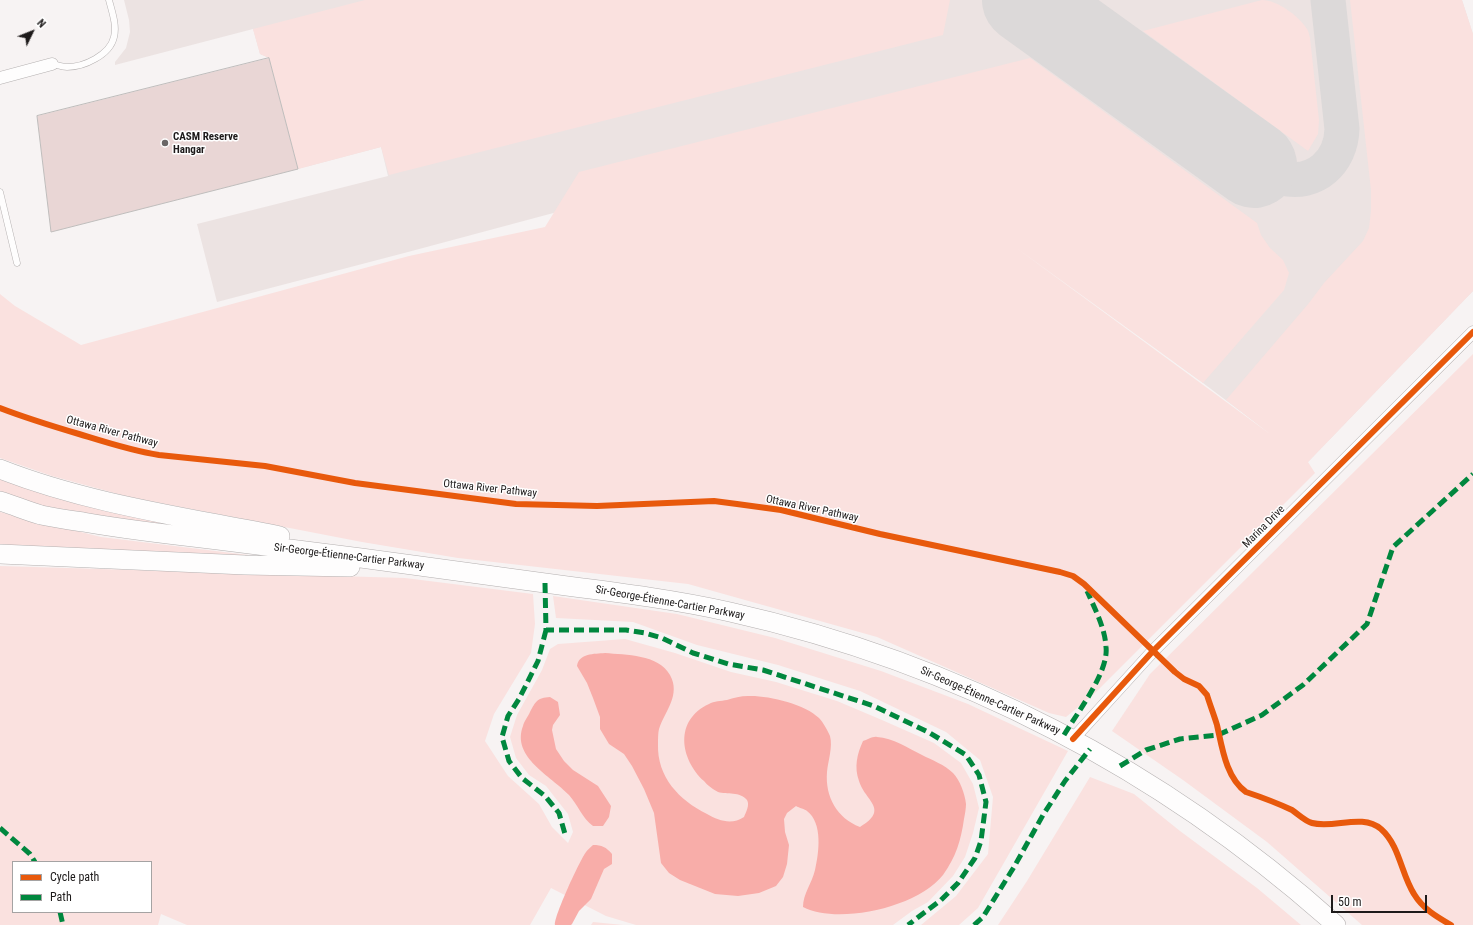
<!DOCTYPE html>
<html>
<head>
<meta charset="utf-8">
<style>
  body { margin:0 }
  #map { position:relative; width:1473px; height:925px; overflow:hidden; background:#f7f3f3; font-family:"Roboto Condensed",sans-serif }
  canvas { display:block }
  .legend { position:absolute; left:12px; top:861px; width:140px; height:52px; box-sizing:border-box; background:#fff; border:1px solid #a5a3a3; margin:0; padding:5px 7px; list-style:none; font-size:12px; color:#1d1a1a }
  .legend li { display:flex; align-items:center; gap:8px; height:20px }
  .legend b { width:20px; border:1px solid #a5a3a3 }
  .north { position:absolute; left:12px; top:12px; width:40px; height:40px; -webkit-text-stroke:3px #fff; paint-order:stroke; rotate:47deg; font-size:11px; font-weight:700; line-height:16px; text-align:center; color:#1d1a1a }
  .north::after { content:''; display:block; margin:auto; width:14px; height:18px; background:#1d1a1a; clip-path:polygon(50% 0,100% 100%,50% 72%,0 100%) }
  .scale { position:absolute; left:1331px; top:895px; width:96px; height:18px; box-sizing:border-box; border:2px solid #1d1a1a; border-top:0; padding-left:5px; font-size:12px; line-height:14px; white-space:nowrap; color:#1d1a1a; -webkit-text-stroke:3px #fff; paint-order:stroke }
</style>
</head>
<body>
<div id="map">
<canvas width="1473" height="925"></canvas>
<ul class="legend">
<li><b style="height:5px;background:#e8590c"></b>Cycle path</li>
<li><b style="height:5px;background:#00873e"></b>Path</li>
</ul>
<div class="north">N</div>
<div class="scale">50 m</div>
</div>
<script>
const context = document.querySelector('canvas').getContext('2d');
context.lineJoin = 'round';
function paint(path, color) {
  context.fillStyle = color;
  context.fill(path, 'evenodd');
}
function strokePath(path, color, width, dash) {
  context.strokeStyle = color;
  context.lineWidth = width;
  context.lineCap = dash ? 'butt' : 'round';
  context.setLineDash(dash || []);
  context.stroke(path);
}
function write(font, color, halo, rows, align = 'center') {
  context.font = font + ' "Roboto Condensed",sans-serif';
  context.lineWidth = 3;
  context.setLineDash([]);
  context.textBaseline = 'middle';
  context.strokeStyle = halo;
  context.fillStyle = color;
  for (const [text, x, y, turn = 0] of rows) {
    context.save();
    context.translate(x, y);
    context.rotate((+turn || 0) * Math.PI / 180);
    context.textAlign = isNaN(turn) ? turn : align;
    if (halo) context.strokeText(text, 0, 0);
    context.fillText(text, 0, 0);
    context.restore();
  }
}
paint(new Path2D(`
  M 124,0 L 1462,0 L 1473,34 L 1473,291 L 1308,462 L 1203,383 L 859,131 L 408,252 L 217,302 L 197,224 L 388,176 L 381,147 L 298,169 L 269,58 L 260,54 L 253,29 L 115,65 L 115,62 L 126,48 L 130,32 L 129,20 Z`), '#ece3e2');
paint(new Path2D(`
  M 365,0 L 950,0 L 943,35 L 389,175 L 381,147 L 298,169 L 269,58 L 260,54 L 253,29 Z
  M 1262,0 C 1277,0 1299,16 1307,29 C 1309,32 1309,35 1310,38 L 1319,120 L 1318,134 L 1308,151 L 1143,31 Z
  M 1350,0 L 1462,0 L 1473,34 L 1473,291 L 1308,462 L 1315,473 L 1094,694 L 1066,717 L 1049,713 L 877,637 L 688,584 L 458,558 L 362,542 L 129,497 L 52,476 L 0,458 L 0,294 L 15,306 L 81,345 L 409,256 L 545,227 L 579,172 L 1030,58 L 1257,223 L 1261,235 L 1270,248 L 1283,260 L 1289,273 L 1284,290 L 1203,383 L 1015,247 L 1270,434 L 1226,400 L 1309,303 L 1324,283 L 1363,241 L 1369,228 L 1371,211 L 1371,190 Z
  M 1473,354 L 1473,925 L 1362,925 L 1267,842 L 1183,780 L 1112,731 L 1150,674 Z
  M 0,476 L 207,533 C 137,523 66,517 0,493 Z
  M 0,512 L 101,537 L 248,555 L 251,559 L 0,547 Z
  M 0,566 L 405,578 L 533,594 L 535,624 L 531,653 L 494,714 L 485,741 L 508,776 L 539,804 L 552,827 L 568,843 L 573,832 L 568,814 L 546,786 L 529,775 L 516,758 L 510,737 L 517,715 L 542,670 L 550,649 L 558,644 L 625,639 L 675,653 L 731,672 L 776,682 L 837,701 L 882,720 L 934,743 L 961,763 L 973,784 L 979,808 L 973,833 L 965,857 L 953,876 L 928,902 L 912,911 L 893,925 L 636,925 L 606,916 L 551,888 L 530,925 L 187,925 L 161,914 L 158,925 L 0,925 ZM 13,862 L 151,862 L 151,912 L 13,912 Z
  M 553,596 L 677,614 L 775,638 L 881,671 L 968,704 L 1068,751 L 978,908 L 959,925 L 921,925 L 956,896 L 988,854 L 993,797 L 980,760 L 946,732 L 860,691 L 778,665 L 697,645 L 633,622 L 556,618 Z
  M 1090,777 L 1134,794 L 1180,831 L 1257,888 L 1301,925 L 998,925 L 1027,881 Z
  M 593,922 L 623,925 L 591,925 Z`), '#fae1df');
paint(new Path2D(`
  M 605,653 C 626,655 658,654 670,675 C 681,695 665,711 659,729 C 658,733 658,739 658,744 C 657,777 679,800 707,814 C 719,821 732,825 744,817 C 746,812 750,805 747,800 C 740,791 727,795 718,792 C 714,790 707,785 704,781 C 680,759 674,720 709,704 C 714,701 721,701 727,700 C 733,698 741,696 748,696 C 767,695 805,704 819,718 C 823,722 828,731 830,736 C 833,747 828,761 827,772 C 825,797 837,818 860,827 C 890,809 865,801 859,781 C 854,767 857,754 863,741 C 867,740 873,736 877,737 C 893,738 908,748 922,755 C 932,760 945,765 953,773 C 960,780 965,794 966,804 C 966,808 965,814 964,819 C 961,840 956,857 943,875 C 917,908 837,925 803,907 C 803,894 812,883 815,870 C 819,853 823,823 807,811 C 805,809 799,808 796,806 L 787,813 L 784,819 L 785,832 L 789,845 L 787,864 L 783,877 L 776,886 L 759,893 L 738,896 L 715,894 L 680,880 L 669,873 L 661,863 L 654,813 L 644,789 L 632,766 L 624,754 L 609,744 L 600,729 L 600,717 L 593,698 L 587,683 L 577,666 C 579,653 594,654 605,653 Z
  M 550,697 L 558,702 L 560,715 L 553,725 L 552,730 L 556,749 L 564,761 L 573,770 L 598,786 L 611,806 L 609,817 L 603,826 L 593,826 C 582,818 578,805 569,795 C 551,776 511,757 523,726 C 524,721 528,717 530,712 C 536,701 537,698 550,697 Z
  M 593,845 C 602,845 606,847 612,854 L 612,864 L 604,869 L 591,899 L 579,911 L 572,924 L 571,925 L 555,925 C 554,916 580,860 586,852 C 588,849 591,847 593,845 Z`), '#f8ada9');
strokePath(new Path2D(`
  M 1254,165 C 1262,169 1272,176 1282,178 C 1315,186 1341,162 1342,129 L 1328,0`), '#dcd9d9', 35);
strokePath(new Path2D(`
  M 1025,0 L 1254,165`), '#dcd9d9', 86);
const building = new Path2D(`
  M 269,58 L 298,169 L 51,232 L 37,116 Z`);
paint(building, '#e9d6d5');
strokePath(building, '#bfbdbc', 1);
const service = new Path2D(`
  M 52,64 C 57,65 62,67 67,67 C 84,67 110,55 114,37 C 117,25 112,12 109,0
  M 0,192 L 17,263`);
const minor = new Path2D(`
  M 0,78 L 52,64
  M 1073,739 L 1153,651 L 1473,332`);
const primary = new Path2D(`
  M 0,469 C 89,504 186,517 280,536
  M 0,501 C 13,505 27,511 41,515 C 55,518 69,520 83,522 C 128,530 173,535 218,540 C 266,546 313,552 361,558 C 430,567 498,577 567,586 C 622,593 677,600 730,612 C 958,663 1163,770 1336,925
  M 0,554 L 245,565 L 350,567`);
strokePath(service, '#b4b0b0', 7);
strokePath(minor, '#b4b0b0', 13);
strokePath(primary, '#b4b0b0', 20);
strokePath(service, '#fefdfd', 6);
strokePath(minor, '#fefdfd', 12);
strokePath(primary, '#fefdfd', 19);
strokePath(new Path2D(`
  M 545,583 L 546,630 L 626,630 L 645,633 L 662,638 L 693,653 L 728,664 L 763,670 L 874,706 L 930,733 L 966,755 L 979,775 L 986,802 L 981,841 L 975,858 L 958,883 L 941,900 L 908,925
  M 546,630 L 538,661 L 519,699 L 508,716 L 502,737 L 509,761 L 522,778 L 545,796 L 559,813 L 565,834
  M 1064,735 C 1077,713 1109,672 1106,647 C 1105,628 1095,609 1087,591
  M 1120,766 L 1146,750 L 1180,739 L 1218,735 L 1262,715 L 1303,685 L 1367,624 L 1393,547 L 1473,474
  M 0,828 L 30,854 L 35,862
  M 60,912 L 63,925
  M 974,925 L 983,917 L 1014,867 L 1043,815 L 1065,781 L 1090,749`), '#00873e', 5, [10, 5]);
strokePath(new Path2D(`
  M 0,408 C 26,418 52,426 79,434 C 105,442 132,451 159,455 L 265,466 L 355,483 L 516,504 L 597,506 L 714,501 L 737,504 L 781,510 L 880,534 L 1060,572 L 1073,576 L 1084,584 L 1175,672 L 1184,679 L 1199,686 L 1207,695 C 1210,705 1214,715 1217,725 C 1222,747 1226,778 1246,792 C 1261,797 1277,803 1292,810 C 1298,814 1305,821 1312,823 C 1334,829 1362,813 1381,829 C 1400,846 1401,874 1414,894 C 1423,909 1437,917 1451,925
  M 1073,739 L 1153,651 L 1473,332`), '#e8590c', 6);
for (const [x, y, r, color] of [
  [165,143,4,"#696666"]
]) {
  const dot = new Path2D();
  dot.arc(x, y, r, 0, 2 * Math.PI);
  context.fillStyle = color;
  context.fill(dot);
  strokePath(dot, '#fff', 1.5);
}
write('bold 11px', '#1d1a1a', '#fff', [
  ["CASM Reserve",173,137],
  ["Hangar",173,150]
], 'left');
write('11px', '#1d1a1a', '#fff', [
  ["Ottawa River Pathway",112,432,15],
  ["Ottawa River Pathway",490,489,6],
  ["Ottawa River Pathway",812,509,12],
  ["Marina Drive",1264,527,-45],
  ["Sir-George-Étienne-Cartier Parkway",349,557,7],
  ["Sir-George-Étienne-Cartier Parkway",670,603,10],
  ["Sir-George-Étienne-Cartier Parkway",990,701,24]
]);
</script>
</body>
</html>
